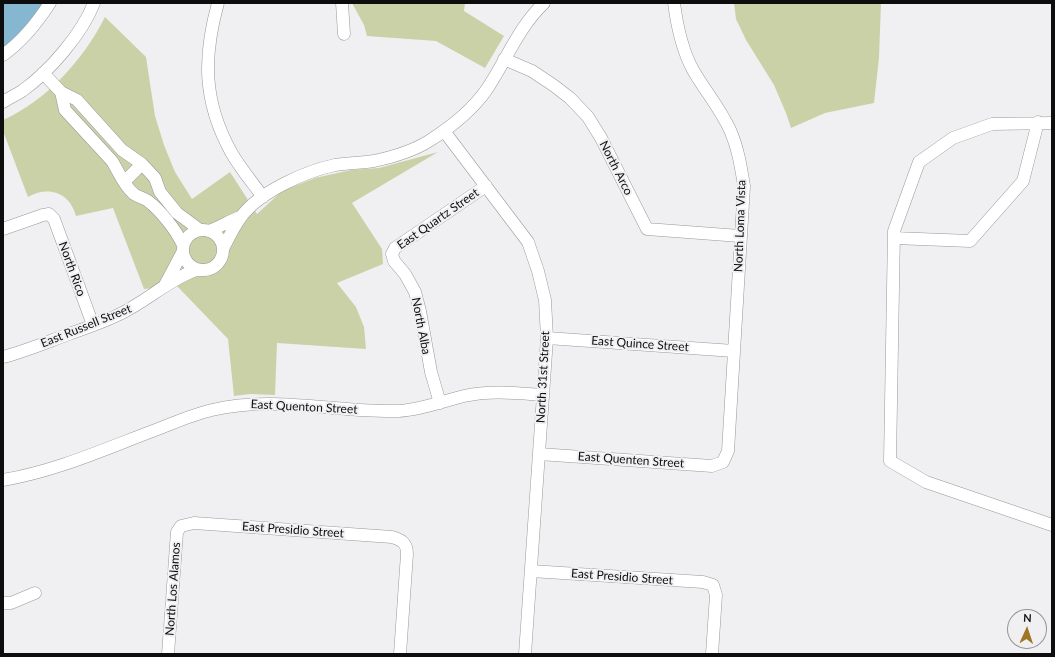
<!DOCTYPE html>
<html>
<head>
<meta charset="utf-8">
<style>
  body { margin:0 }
  #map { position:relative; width:1055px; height:657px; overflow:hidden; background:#f0f0f3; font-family:Lato,sans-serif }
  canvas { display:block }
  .frame { position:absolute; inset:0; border:4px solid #0d0d0e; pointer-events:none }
  .north { position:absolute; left:1007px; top:609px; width:40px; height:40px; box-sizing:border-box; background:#f0f0f3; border:1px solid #959597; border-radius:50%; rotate:3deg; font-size:11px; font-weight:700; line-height:16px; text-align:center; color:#0d0d0e }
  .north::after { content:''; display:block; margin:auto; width:14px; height:18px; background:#9e7624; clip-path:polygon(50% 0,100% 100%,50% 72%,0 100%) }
</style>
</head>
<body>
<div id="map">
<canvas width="1055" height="657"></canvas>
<div class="frame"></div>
<div class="north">N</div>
</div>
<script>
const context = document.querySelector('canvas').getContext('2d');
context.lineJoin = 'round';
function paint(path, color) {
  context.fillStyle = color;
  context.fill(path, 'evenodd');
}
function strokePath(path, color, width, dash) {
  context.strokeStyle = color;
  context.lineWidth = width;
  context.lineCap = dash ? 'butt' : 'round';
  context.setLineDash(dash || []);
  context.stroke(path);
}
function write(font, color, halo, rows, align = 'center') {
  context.font = font + ' Lato,sans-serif';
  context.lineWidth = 4;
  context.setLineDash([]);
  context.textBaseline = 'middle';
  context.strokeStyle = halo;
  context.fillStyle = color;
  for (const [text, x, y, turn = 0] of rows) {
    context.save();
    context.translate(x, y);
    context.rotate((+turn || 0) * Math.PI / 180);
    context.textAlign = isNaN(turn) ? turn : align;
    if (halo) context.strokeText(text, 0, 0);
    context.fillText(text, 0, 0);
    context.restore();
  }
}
paint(new Path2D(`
  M 352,3 L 465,3 L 464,11 L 504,36 L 485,68 L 436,41 L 367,36 L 364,25 Z
  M 734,3 L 881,3 L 879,58 L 874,103 L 825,113 L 791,128 L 786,113 L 774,85 L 746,40 L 736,19 Z
  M 105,17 L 146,57 L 155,116 L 164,145 L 175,172 L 192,199 L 230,172 L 257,214 L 282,191 L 315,178 L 351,170 L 379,168 L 438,152 L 352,203 L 382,249 L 383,264 L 337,283 L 356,307 L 364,327 L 366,349 L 277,343 L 275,395 L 250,394 L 234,396 L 228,339 L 177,286 L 144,289 L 113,208 L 76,216 C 70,193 49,185 28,197 L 3,131 L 3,120 C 46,101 84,59 105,17 Z`), '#cbd1a6');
paint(new Path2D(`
  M 3,3 L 50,3 L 3,55 Z`), '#85b8d0');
const minor = new Path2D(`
  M 218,3 C 203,57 203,101 231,152 C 240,168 252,182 263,197
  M 342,3 L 344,34
  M 3,55 C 23,41 37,23 50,3
  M 504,59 L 532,71 L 553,85 L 570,98 L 588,117 L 601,138 L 647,229 L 740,236
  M 43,73 L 61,92 L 77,100 L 122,150 L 142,164 L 155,178 L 160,192 L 177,213 L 200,230
  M 61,92 L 65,110 L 112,161 C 119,172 123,185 134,194 C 138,197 144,198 148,201 C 161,211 176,230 183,245
  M 3,102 C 9,98 16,95 22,91 C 49,72 82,34 94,3
  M 1052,123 L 992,124 L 953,138 L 919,162 L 894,231 L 890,461 L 926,482 L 1052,525
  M 444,131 L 528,242 L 538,271 L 545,300 L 547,338 L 525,654
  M 124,182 L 142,164
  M 3,229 L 43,215 L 49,214 L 54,219 L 93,325
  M183 250a20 20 0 1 1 40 0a20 20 0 1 1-40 0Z
  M 209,231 C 220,227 229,221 240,217
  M 894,238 L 970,241 L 1023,181 L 1038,122
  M 223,249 C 228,239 234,226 241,217 C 259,192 306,171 335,165 C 348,163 362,163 374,161 C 393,157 413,151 429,141 C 451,127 472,111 487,89 C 507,59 518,28 544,3
  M 165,285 L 182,253
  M 547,338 L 734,351
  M 3,357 C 26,351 47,342 69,334 C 86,328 104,322 120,314 C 147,301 168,280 196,270
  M 440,403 L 431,372 L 420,311 L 415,292 L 405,274 L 394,261 L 392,254 L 395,248 L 486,186
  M 539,454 L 712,466 L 723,462 L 728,451 L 744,186 C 741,167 738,148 730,130 C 720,108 705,91 693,70 C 682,50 677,26 674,3
  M 3,480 C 57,471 107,448 158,429 C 176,422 194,414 212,410 C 274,395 337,413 399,411 C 421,410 443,401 464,396 C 490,390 517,393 543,395
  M 531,571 L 703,582 L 713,585 L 716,595 L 712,654
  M 3,603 L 11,603 L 35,593
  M 168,654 L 177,532 L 181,526 L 194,523 L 392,537 C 402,540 407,543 407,554 L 400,654`);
strokePath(minor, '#98979a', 13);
strokePath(minor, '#fff', 12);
write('12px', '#0d0d0e', '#f0f0f3', [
  ["North Arco",616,168,63],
  ["East Quartz Street",438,219,-35],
  ["North Loma Vista",740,226,-88],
  ["North Rico",72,269,70],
  ["East Russell Street",86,326,-22],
  ["North Alba",421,326,79],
  ["East Quince Street",640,344,4],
  ["North 31st Street",543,377,-87],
  ["East Quenton Street",304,407,3],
  ["East Quenten Street",631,460,4],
  ["East Presidio Street",293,530,4],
  ["East Presidio Street",622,577,4],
  ["North Los Alamos",173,589,-86]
]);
</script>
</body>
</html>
